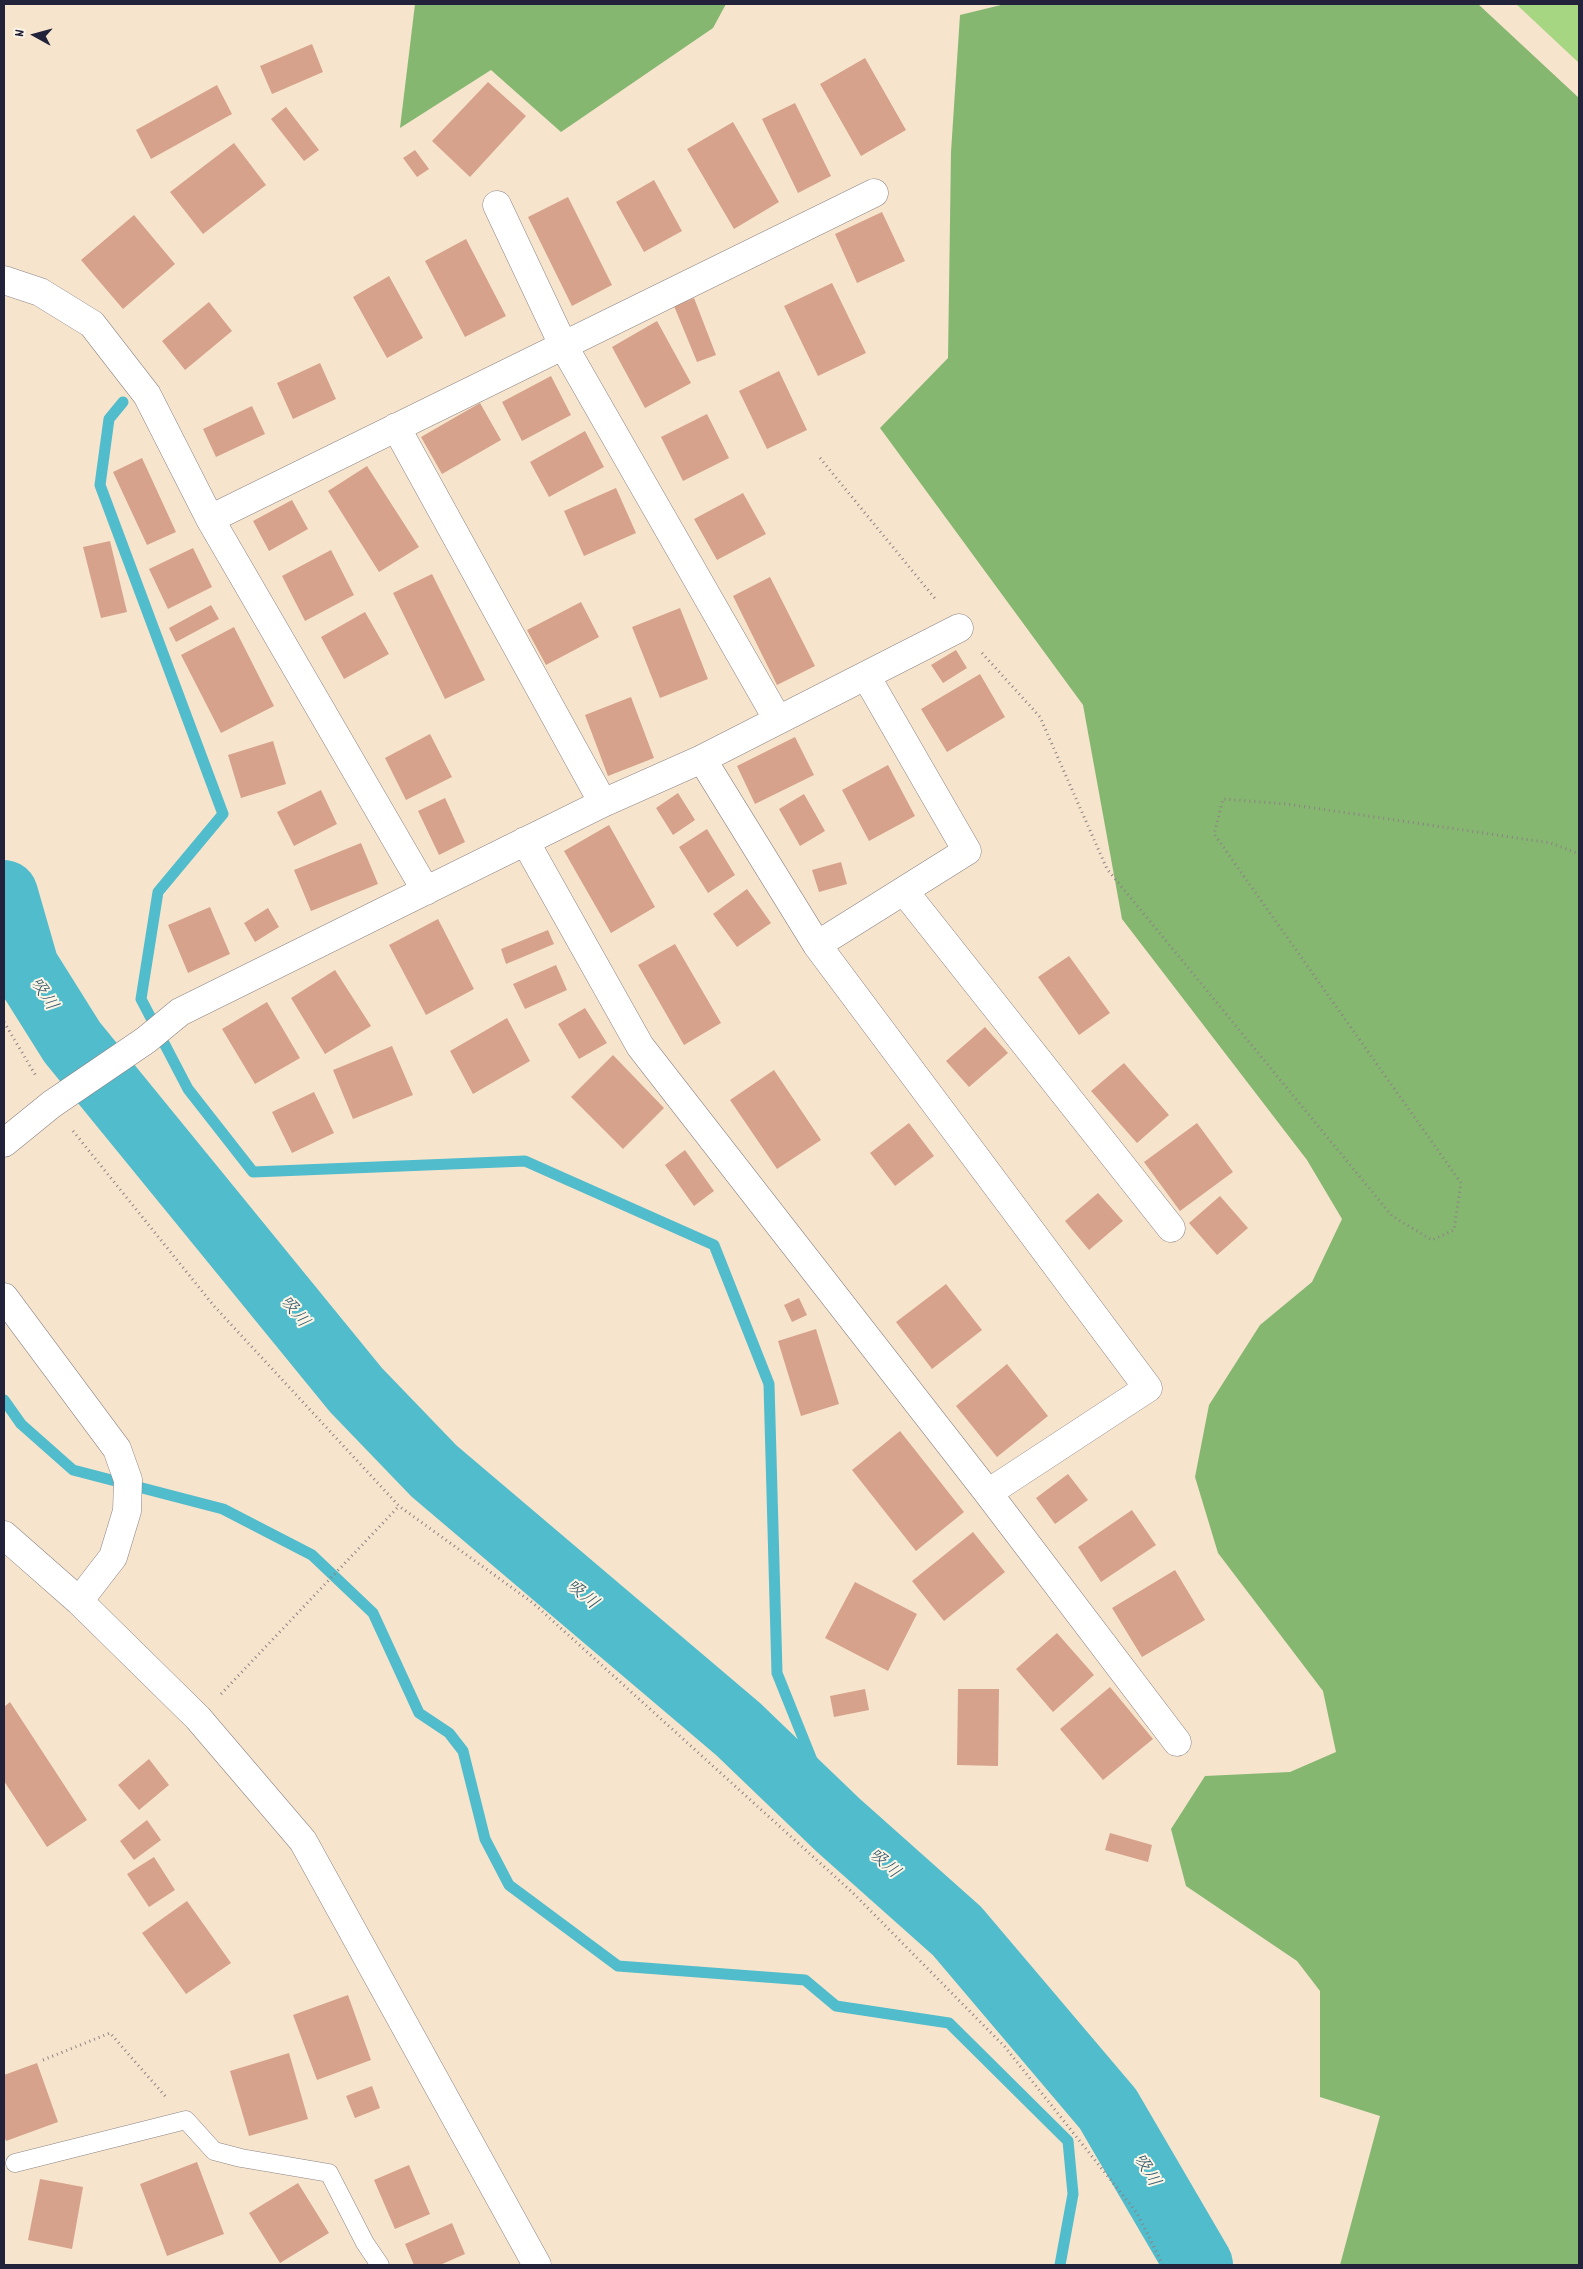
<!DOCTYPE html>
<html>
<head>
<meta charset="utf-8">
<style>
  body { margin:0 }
  #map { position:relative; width:1583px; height:2269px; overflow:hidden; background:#f7e4cc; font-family:Dekko,sans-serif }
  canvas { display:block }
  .frame { position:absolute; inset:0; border:5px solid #22223b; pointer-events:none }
  .north { position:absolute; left:10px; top:10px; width:50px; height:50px; -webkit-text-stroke:4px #fcf5e5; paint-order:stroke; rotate:277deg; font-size:14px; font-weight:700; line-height:20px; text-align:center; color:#22223b }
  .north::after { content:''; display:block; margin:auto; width:18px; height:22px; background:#22223b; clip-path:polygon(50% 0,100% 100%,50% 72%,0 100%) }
</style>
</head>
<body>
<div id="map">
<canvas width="1583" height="2269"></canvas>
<div class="frame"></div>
<div class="north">N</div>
</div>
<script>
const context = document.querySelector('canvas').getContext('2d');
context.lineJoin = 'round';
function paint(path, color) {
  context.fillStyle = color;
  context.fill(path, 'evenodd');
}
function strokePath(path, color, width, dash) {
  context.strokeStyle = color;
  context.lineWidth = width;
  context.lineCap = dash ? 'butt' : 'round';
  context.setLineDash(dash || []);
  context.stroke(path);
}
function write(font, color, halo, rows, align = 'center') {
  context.font = font + ' Dekko,"Klee One",sans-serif';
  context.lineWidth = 4;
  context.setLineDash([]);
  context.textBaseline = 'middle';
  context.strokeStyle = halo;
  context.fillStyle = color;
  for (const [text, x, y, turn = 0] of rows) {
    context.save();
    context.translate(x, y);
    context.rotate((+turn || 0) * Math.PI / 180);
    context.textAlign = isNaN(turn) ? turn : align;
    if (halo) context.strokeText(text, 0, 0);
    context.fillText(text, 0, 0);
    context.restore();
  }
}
paint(new Path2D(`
  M 1516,4 L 1579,4 L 1579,63 Z`), '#a7d683');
paint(new Path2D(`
  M 415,4 L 726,4 L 713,28 L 561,132 L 491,70 L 400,128 Z
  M 1005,4 L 1478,4 L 1579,98 L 1579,2265 L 1340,2265 L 1380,2116 L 1320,2097 L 1320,1991 L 1297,1961 L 1186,1886 L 1171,1829 L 1205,1776 L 1290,1772 L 1336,1752 L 1323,1691 L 1218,1553 L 1195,1477 L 1209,1405 L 1260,1325 L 1312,1282 L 1342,1219 L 1307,1160 L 1122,919 L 1083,705 L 880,428 L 948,358 L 951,152 L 960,15 Z`), '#85b771');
strokePath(new Path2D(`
  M 123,402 L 109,419 L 100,485 L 223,814 L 158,892 L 141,999 L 188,1089 L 253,1172 L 525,1161 L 714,1245 L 769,1384 L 777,1673 L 838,1825
  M 4,1400 L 21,1424 L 73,1470 L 223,1509 L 312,1555 L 373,1613 L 419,1713 L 449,1733 L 463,1751 L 485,1839 L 509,1885 L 618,1966 L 805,1980 L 836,2006 L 949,2023 L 1068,2141 L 1073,2194 L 1060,2265`), '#50bccc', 11);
strokePath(new Path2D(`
  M 4,894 L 25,967 L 72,1042 L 356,1390 L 434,1471 L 738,1729 L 838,1825 L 957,1931 L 1108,2109 L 1199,2265`), '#50bccc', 68);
paint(new Path2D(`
  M 312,44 L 323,72 L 272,94 L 260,66 Z
  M 865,58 L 906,130 L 861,156 L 820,84 Z
  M 488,82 L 526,116 L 470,177 L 432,141 Z
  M 217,85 L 232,114 L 151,159 L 136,130 Z
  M 795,103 L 831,176 L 798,193 L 762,119 Z
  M 286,107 L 319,150 L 304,161 L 271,119 Z
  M 733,122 L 779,202 L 734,229 L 687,149 Z
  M 234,143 L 266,185 L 203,234 L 170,192 Z
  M 415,150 L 429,169 L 417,177 L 403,158 Z
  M 654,180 L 682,231 L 644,252 L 616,202 Z
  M 568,197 L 612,285 L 572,306 L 528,217 Z
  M 882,212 L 905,261 L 857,283 L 835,234 Z
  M 134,215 L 175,264 L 123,309 L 81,260 Z
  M 466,239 L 506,316 L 465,337 L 425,261 Z
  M 389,276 L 423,338 L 387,358 L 353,297 Z
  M 832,283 L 866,353 L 818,376 L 784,306 Z
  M 694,298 L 716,355 L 697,362 L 674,306 Z
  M 209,302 L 232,331 L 185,370 L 162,341 Z
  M 657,321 L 691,383 L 645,408 L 612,347 Z
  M 320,363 L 336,399 L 293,419 L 277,383 Z
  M 779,371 L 807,430 L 767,449 L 739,391 Z
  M 551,376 L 571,415 L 522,441 L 502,402 Z
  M 480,403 L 501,440 L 442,474 L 421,437 Z
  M 252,406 L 265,434 L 216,457 L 203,429 Z
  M 707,414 L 729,458 L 683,481 L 661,437 Z
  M 585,431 L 604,467 L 549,497 L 530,462 Z
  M 142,458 L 176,532 L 147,545 L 113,472 Z
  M 367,466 L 419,547 L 379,572 L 328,491 Z
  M 616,488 L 636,533 L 584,556 L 564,511 Z
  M 743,493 L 766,534 L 717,560 L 694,519 Z
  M 292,500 L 308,529 L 269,551 L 253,521 Z
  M 110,541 L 127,612 L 101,618 L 83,547 Z
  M 193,548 L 212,587 L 168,609 L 149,569 Z
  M 331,550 L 354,595 L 305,621 L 282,576 Z
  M 432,574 L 485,680 L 445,699 L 393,593 Z
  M 770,577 L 815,666 L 777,685 L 733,596 Z
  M 581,602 L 599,637 L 546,665 L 527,630 Z
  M 211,605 L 219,619 L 176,642 L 169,628 Z
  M 680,608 L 708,679 L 660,698 L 632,627 Z
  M 365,612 L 389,654 L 344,679 L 321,637 Z
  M 234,627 L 274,706 L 221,733 L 181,655 Z
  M 956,650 L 967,668 L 943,683 L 931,665 Z
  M 980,674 L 1005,717 L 947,752 L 921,709 Z
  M 631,697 L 654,758 L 608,776 L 585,715 Z
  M 430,734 L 452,777 L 406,800 L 385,758 Z
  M 795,737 L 814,775 L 755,804 L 737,766 Z
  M 273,741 L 286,784 L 241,798 L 228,755 Z
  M 888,765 L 915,816 L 869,841 L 842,790 Z
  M 321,790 L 337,824 L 294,846 L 277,812 Z
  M 678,793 L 695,820 L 673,835 L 656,808 Z
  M 804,794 L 825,831 L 800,846 L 779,809 Z
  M 445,798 L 465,842 L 439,855 L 418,811 Z
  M 609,825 L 655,907 L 611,933 L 564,851 Z
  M 707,829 L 735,875 L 708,893 L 679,847 Z
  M 361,843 L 378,884 L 311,911 L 294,870 Z
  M 841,862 L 847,884 L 819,892 L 812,870 Z
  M 747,889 L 771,923 L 737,947 L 713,914 Z
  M 210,907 L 230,954 L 188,973 L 168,925 Z
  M 268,908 L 279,927 L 255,942 L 244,923 Z
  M 438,919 L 474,989 L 426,1015 L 389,945 Z
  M 548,930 L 554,944 L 506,964 L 501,949 Z
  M 675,944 L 721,1023 L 684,1045 L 638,965 Z
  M 1069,956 L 1110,1013 L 1079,1035 L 1038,977 Z
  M 556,965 L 567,990 L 525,1009 L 513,984 Z
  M 335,970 L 371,1026 L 325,1054 L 291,998 Z
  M 267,1002 L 300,1058 L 255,1084 L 222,1029 Z
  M 585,1008 L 607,1043 L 579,1059 L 558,1024 Z
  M 507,1018 L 530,1061 L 473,1094 L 450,1051 Z
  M 985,1027 L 1008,1053 L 969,1087 L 946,1061 Z
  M 392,1046 L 413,1095 L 353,1119 L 333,1070 Z
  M 613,1055 L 664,1108 L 623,1149 L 571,1097 Z
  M 1124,1063 L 1169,1115 L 1137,1143 L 1091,1091 Z
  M 774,1070 L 821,1140 L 777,1169 L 730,1100 Z
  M 314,1092 L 334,1133 L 292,1153 L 272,1112 Z
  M 909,1123 L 934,1156 L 895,1186 L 870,1153 Z
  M 1197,1123 L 1233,1172 L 1180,1211 L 1144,1162 Z
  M 685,1150 L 714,1191 L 694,1206 L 665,1165 Z
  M 1098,1193 L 1123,1221 L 1089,1250 L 1065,1221 Z
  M 1220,1196 L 1248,1228 L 1217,1255 L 1189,1223 Z
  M 946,1284 L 982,1330 L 932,1369 L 896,1322 Z
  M 799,1298 L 807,1315 L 792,1322 L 784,1305 Z
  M 816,1329 L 839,1404 L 801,1416 L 778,1341 Z
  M 1007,1364 L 1048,1416 L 997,1457 L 956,1406 Z
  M 900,1431 L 964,1512 L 916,1551 L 852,1470 Z
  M 1068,1474 L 1088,1500 L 1055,1524 L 1036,1498 Z
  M 1132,1510 L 1156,1545 L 1101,1582 L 1078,1547 Z
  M 973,1532 L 1005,1572 L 944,1621 L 912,1581 Z
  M 1175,1570 L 1205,1620 L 1142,1657 L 1112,1608 Z
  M 855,1582 L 917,1614 L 888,1671 L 825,1638 Z
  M 1057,1633 L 1094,1675 L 1053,1712 L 1016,1669 Z
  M 1110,1687 L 1153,1739 L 1103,1780 L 1060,1729 Z
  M 865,1689 L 869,1710 L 834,1717 L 830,1696 Z
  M 958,1689 L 999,1689 L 998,1766 L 957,1765 Z
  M 10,1702 L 87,1820 L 47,1847 L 4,1781 L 4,1707 Z
  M 149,1759 L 169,1785 L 139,1810 L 118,1785 Z
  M 147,1820 L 161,1840 L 134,1860 L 120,1841 Z
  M 1110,1833 L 1152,1845 L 1148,1862 L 1105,1850 Z
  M 154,1857 L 175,1890 L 149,1907 L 127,1874 Z
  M 187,1901 L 231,1963 L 186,1994 L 142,1933 Z
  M 348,1995 L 371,2060 L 317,2080 L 293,2015 Z
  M 289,2053 L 308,2119 L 249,2136 L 230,2071 Z
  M 37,2063 L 58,2122 L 6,2141 L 4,2136 L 4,2075 Z
  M 372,2086 L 380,2108 L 355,2118 L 346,2096 Z
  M 197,2162 L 224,2234 L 167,2256 L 140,2184 Z
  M 409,2165 L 430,2214 L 395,2229 L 374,2180 Z
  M 40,2179 L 83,2187 L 72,2249 L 28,2240 Z
  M 298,2183 L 329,2233 L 280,2263 L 249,2213 Z
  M 452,2223 L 465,2254 L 440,2265 L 414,2265 L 405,2244 Z`), '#d6a28b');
const lane = new Path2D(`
  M 15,2163 L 186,2120 L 214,2151 L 241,2158 L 329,2173 L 365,2243 L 380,2265`);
const street = new Path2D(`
  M 497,205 L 563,345 L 778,720
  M 4,280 L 40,292 L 92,324 L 147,395 L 210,519 L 426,891
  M 396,427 L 603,803
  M 210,519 L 874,193
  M 702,759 L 817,945 L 1148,1388 L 988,1493
  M 525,841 L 640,1046 L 988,1493 L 1177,1742
  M 904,891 L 1171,1228
  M 817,945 L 967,851 L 866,676
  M 4,1143 L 52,1104 L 146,1040 L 180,1012 L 603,803 L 702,759 L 959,628
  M 4,1297 L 117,1449 L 128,1480 L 127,1511 L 113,1557 L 79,1601
  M 4,1535 L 79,1601 L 198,1718 L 303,1841 L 537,2265`);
strokePath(lane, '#8c8384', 19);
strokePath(street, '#8c8384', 29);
strokePath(new Path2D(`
  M 820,458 L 937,601
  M 982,653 L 1040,717 L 1107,869 L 1392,1216 L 1432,1240 L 1454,1230 L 1461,1183 L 1214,834 L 1223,799 L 1287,804 L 1551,843 L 1579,854
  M 4,1022 L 36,1076
  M 73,1131 L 214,1306 L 399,1506 L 533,1603 L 852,1892 L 1005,2047 L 1137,2213 L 1163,2265
  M 221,1694 L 399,1506
  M 43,2060 L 110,2033 L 166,2097`), '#8c8384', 3, [1, 4]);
strokePath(lane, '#fff', 18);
strokePath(street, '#fff', 28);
write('italic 18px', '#32586e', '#fcf5e5', [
  ["吸川",42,995,58],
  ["吸川",293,1313,51],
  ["吸川",581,1596,40],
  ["吸川",883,1865,42],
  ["吸川",1145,2171,60]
]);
</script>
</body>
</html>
